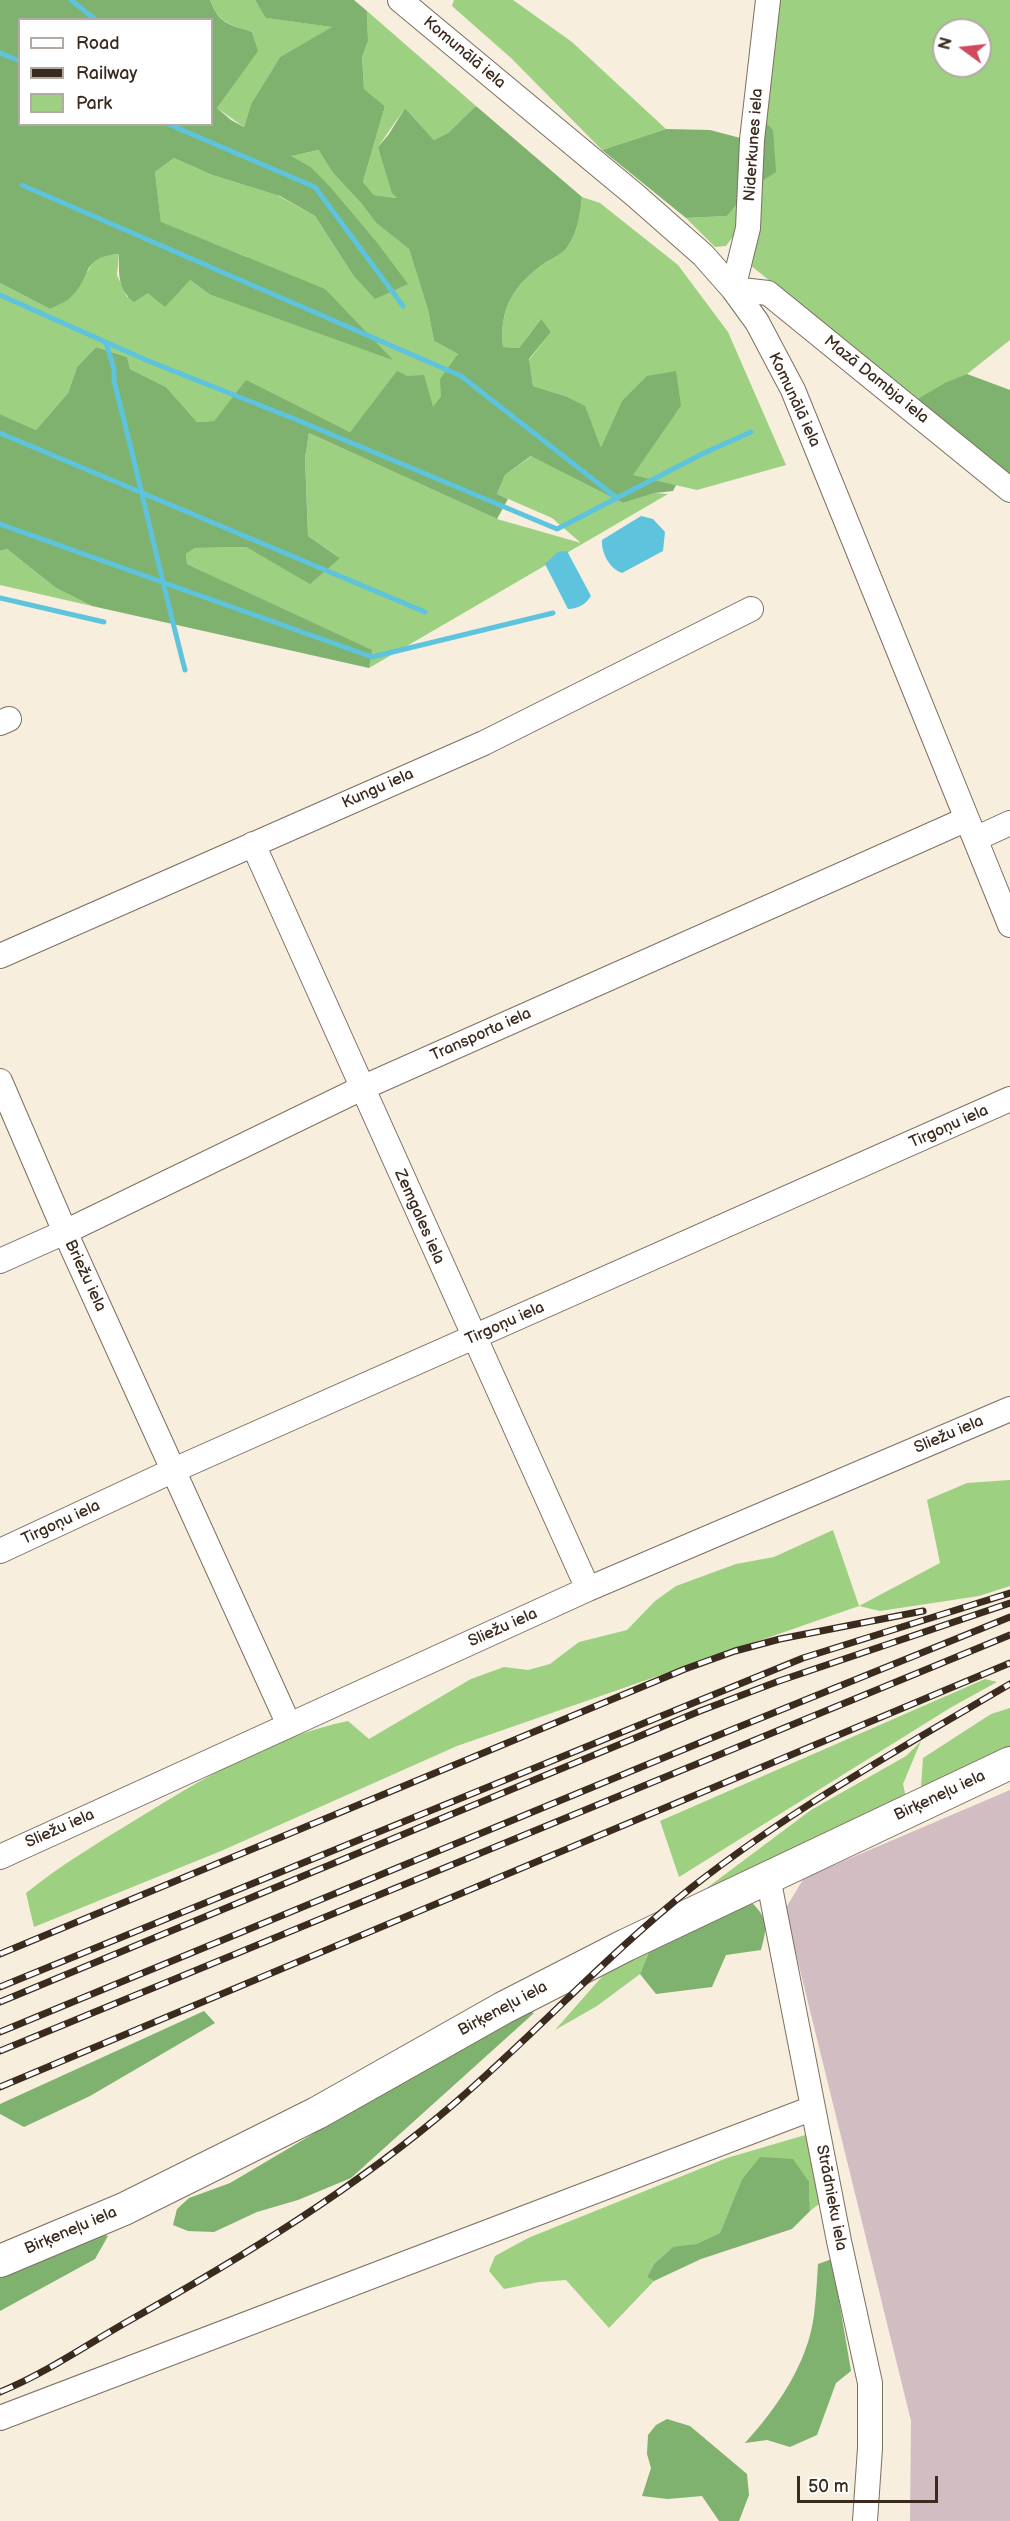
<!DOCTYPE html>
<html>
<head>
<meta charset="utf-8">
<style>
  body { margin:0 }
  #map { position:relative; width:1010px; height:2521px; overflow:hidden; background:#f7eede; font-family:"Balsamiq Sans",sans-serif }
  canvas { display:block }
  .legend { position:absolute; left:18px; top:18px; width:195px; height:108px; box-sizing:border-box; background:#fff; border:2px solid #b1aaa5; margin:0; padding:8px 10px; list-style:none; font-size:18px; color:#3b2a1e }
  .legend li { display:flex; align-items:center; gap:12px; height:30px }
  .legend b { width:30px; border:2px solid #b1aaa5 }
  .north { position:absolute; left:932px; top:18px; width:60px; height:60px; box-sizing:border-box; background:#fff; border:2px solid #b1aaa5; border-radius:50%; rotate:285deg; font-size:16px; font-weight:700; line-height:24px; text-align:center; color:#3b2a1e }
  .north::after { content:''; display:block; margin:auto; width:21px; height:27px; background:#d1495b; clip-path:polygon(50% 0,100% 100%,50% 72%,0 100%) }
  .scale { position:absolute; left:797px; top:2476px; width:141px; height:27px; box-sizing:border-box; border:3px solid #3b2a1e; border-top:0; padding-left:8px; font-size:18px; line-height:21px; white-space:nowrap; color:#3b2a1e; -webkit-text-stroke:4px #fff; paint-order:stroke }
</style>
</head>
<body>
<div id="map">
<canvas width="1010" height="2521"></canvas>
<ul class="legend">
<li><b style="height:8px;background:#fff"></b>Road</li>
<li><b style="height:8px;background:#3b2a1e"></b>Railway</li>
<li><b style="height:16px;background:#9dd080"></b>Park</li>
</ul>
<div class="north">N</div>
<div class="scale">50 m</div>
</div>
<script>
const context = document.querySelector('canvas').getContext('2d');
context.lineJoin = 'round';
function paint(path, color) {
  context.fillStyle = color;
  context.fill(path, 'evenodd');
}
function strokePath(path, color, width, dash) {
  context.strokeStyle = color;
  context.lineWidth = width;
  context.lineCap = dash ? 'butt' : 'round';
  context.setLineDash(dash || []);
  context.stroke(path);
}
function write(font, color, halo, rows, align = 'center') {
  context.font = font + ' "Balsamiq Sans",sans-serif';
  context.lineWidth = 4.5;
  context.setLineDash([]);
  context.textBaseline = 'middle';
  context.strokeStyle = halo;
  context.fillStyle = color;
  for (const [text, x, y, turn = 0] of rows) {
    context.save();
    context.translate(x, y);
    context.rotate((+turn || 0) * Math.PI / 180);
    context.textAlign = isNaN(turn) ? turn : align;
    if (halo) context.strokeText(text, 0, 0);
    context.fillText(text, 0, 0);
    context.restore();
  }
}
paint(new Path2D(`
  M 1010,1790 L 1010,2521 L 910,2521 L 911,2421 L 787,1917 L 787,1906 L 804,1878 Z`), '#d2bec2');
paint(new Path2D(`
  M 210,0 L 255,0 L 267,18 L 333,27 L 280,57 L 251,104 L 244,127 L 217,108 L 257,51 L 252,32 C 229,24 220,24 210,0 Z
  M 454,0 L 513,0 L 572,42 L 666,129 L 602,150 L 511,58 L 452,6 Z
  M 779,0 L 1010,0 L 1010,340 L 967,374 L 916,400 L 749,264 ZM 944,30 L 980,30 L 980,66 L 944,66 Z
  M 367,11 L 476,106 L 448,133 L 434,140 L 405,108 L 378,147 L 398,198 L 374,195 L 363,182 L 385,106 L 364,89 L 362,57 L 368,41 Z
  M 320,150 L 333,173 L 361,203 L 376,223 L 409,249 L 428,310 L 434,341 L 458,354 L 441,396 L 433,408 L 408,376 L 397,372 L 350,432 L 246,381 L 214,421 L 197,422 L 166,387 L 130,369 L 127,357 L 96,347 L 77,367 L 68,393 L 36,430 L 0,414 L 0,283 L 50,309 L 88,271 L 94,260 L 106,255 L 119,254 L 117,275 L 127,297 L 190,280 L 209,294 L 247,257 L 161,223 L 155,172 L 174,158 L 212,175 L 277,195 L 315,216 L 353,275 L 375,240 L 311,167 L 290,156 Z
  M 582,197 L 600,203 L 678,265 L 728,332 L 786,465 L 697,490 L 632,475 L 681,406 L 601,449 L 565,396 L 533,386 L 529,360 L 551,332 L 540,320 L 519,348 L 503,347 C 499,307 514,285 546,262 C 553,258 564,253 568,246 C 578,231 580,214 582,197 Z
  M 739,202 L 740,227 L 726,246 L 715,247 L 686,218 L 727,216 Z
  M 309,433 L 497,519 L 581,543 L 552,518 L 497,494 L 505,475 L 532,456 L 623,503 L 655,493 L 668,494 L 369,668 L 371,650 L 187,564 L 186,554 L 195,548 L 246,547 L 310,583 L 339,557 L 308,536 L 305,458 Z
  M 7,549 L 56,588 L 92,606 L 0,585 L 0,551 Z
  M 1010,1480 L 1010,1586 L 979,1596 L 880,1611 L 859,1606 L 457,1746 L 221,1851 L 34,1927 L 26,1893 C 61,1865 99,1842 137,1819 C 202,1779 271,1737 348,1721 L 369,1739 L 471,1679 L 504,1667 L 528,1670 L 550,1664 L 579,1642 L 627,1630 L 655,1601 L 676,1586 L 736,1564 L 774,1557 L 833,1530 L 859,1606 L 940,1563 L 927,1500 L 967,1483 Z
  M 985,1679 L 997,1682 L 950,1708 L 679,1877 L 660,1821 Z
  M 1010,1708 L 1010,1746 L 935,1784 L 921,1787 L 923,1758 L 991,1714 Z
  M 921,1741 L 903,1784 L 906,1798 L 676,1911 L 811,1810 L 906,1756 Z
  M 651,1947 L 640,1974 L 597,2006 L 555,2030 L 607,1971 L 631,1960 Z
  M 812,2133 L 819,2204 L 810,2211 L 809,2182 L 741,2181 L 720,2233 L 696,2244 L 672,2248 L 654,2264 L 647,2277 L 654,2281 L 609,2328 L 566,2280 L 539,2282 L 504,2289 L 489,2271 L 495,2256 L 528,2238 L 727,2158 Z`), '#9dd080');
paint(new Path2D(`
  M 0,0 L 210,0 C 220,25 229,24 252,32 L 258,51 L 217,108 L 231,120 L 244,127 L 251,104 L 280,57 L 332,27 L 266,18 L 255,0 L 354,0 L 367,11 L 368,41 L 362,57 L 364,89 L 385,106 L 363,182 L 374,195 L 397,198 L 392,193 L 378,147 L 389,134 L 405,108 L 434,140 L 448,133 L 476,106 L 582,197 C 580,214 578,231 568,246 C 564,253 553,258 546,262 C 514,285 499,307 503,347 L 519,348 L 541,319 L 551,332 L 529,359 L 533,386 L 565,396 L 585,406 L 601,448 L 622,401 L 647,376 L 676,371 L 681,406 L 633,475 L 676,485 L 673,491 L 655,493 L 623,503 L 531,456 L 505,475 L 497,494 L 508,499 L 497,519 L 309,433 L 305,458 L 308,536 L 340,558 L 310,584 L 246,547 L 195,548 L 186,554 L 187,564 L 372,650 L 369,668 L 92,606 L 56,588 L 7,549 L 0,551 L 0,414 L 36,430 L 68,393 L 77,367 L 96,347 L 127,357 L 130,369 L 166,387 L 197,422 L 214,421 L 246,380 L 350,432 L 397,371 L 408,376 L 424,375 L 433,407 L 441,396 L 440,379 L 458,354 L 434,341 L 428,310 L 409,249 L 376,223 L 361,203 L 333,173 L 319,150 L 291,156 L 311,167 L 331,188 L 375,240 L 408,284 L 375,299 L 353,275 L 315,216 L 280,196 L 212,175 L 174,158 L 155,172 L 161,222 L 325,289 L 393,360 L 209,294 L 190,280 L 165,307 L 148,293 L 134,302 C 117,289 119,273 119,254 C 80,257 93,276 71,297 C 66,302 57,305 50,309 L 0,283 ZM 20,20 L 212,20 L 212,124 L 20,124 Z
  M 765,122 L 773,130 L 776,172 L 757,184 Z
  M 666,129 L 710,130 L 744,139 L 739,202 L 727,216 L 686,218 L 602,150 Z
  M 967,374 L 1010,390 L 1010,476 L 916,400 L 945,383 Z
  M 751,1902 C 769,1919 767,1928 761,1950 L 726,1955 L 712,1987 L 656,1994 L 640,1974 L 651,1947 Z
  M 525,2009 L 534,2013 L 351,2178 L 298,2200 L 257,2212 L 214,2232 L 188,2231 L 173,2225 L 177,2209 L 189,2198 L 230,2183 L 313,2134 L 367,2093 Z
  M 204,2011 L 215,2023 L 90,2096 L 24,2127 L 0,2114 L 0,2104 Z
  M 760,2157 L 793,2159 L 809,2182 L 810,2211 L 792,2229 L 701,2259 L 654,2281 L 647,2277 L 654,2264 L 673,2247 L 696,2244 L 720,2233 L 741,2181 Z
  M 97,2233 L 108,2236 L 95,2259 L 0,2311 L 0,2272 Z
  M 832,2259 L 851,2371 L 836,2383 L 817,2435 L 790,2447 L 767,2440 L 745,2443 C 777,2408 808,2363 814,2315 C 816,2298 817,2281 818,2264 Z
  M 667,2419 L 690,2426 L 747,2474 L 749,2495 L 739,2521 L 719,2521 L 702,2496 L 668,2499 L 642,2496 L 651,2468 L 647,2454 L 648,2435 L 656,2425 Z`), '#7eb26e');
paint(new Path2D(`
  M 641,516 L 653,519 L 665,532 L 663,551 L 622,573 C 610,569 601,553 602,540 Z
  M 567,551 L 591,596 C 586,604 578,609 568,609 L 545,564 L 558,552 Z`), '#5ec3dc');
strokePath(new Path2D(`
  M 71,0 L 96,20
  M 0,53 L 20,61
  M 168,124 L 315,187 L 403,306
  M 22,185 L 461,376 L 617,498
  M 0,295 L 146,360 L 297,420 L 557,529 L 702,454 L 751,432
  M 106,343 L 114,369 L 114,381 C 139,477 160,574 185,670
  M 0,433 L 425,612
  M 0,524 L 372,657 L 553,613
  M 0,598 L 104,622`), '#5ec3dc', 5);
const minor = new Path2D(`
  M 400,0 L 636,196 L 703,255 L 733,289 L 757,322 L 793,390 L 1010,925
  M 768,0 L 752,140 L 748,228 L 733,289 L 768,293 L 1010,490
  M 0,723 L 9,719
  M 975,839 L 1010,823
  M 253,844 L 588,1589
  M 0,956 L 484,743 L 751,609
  M 0,1081 L 65,1232 L 289,1725
  M 0,1261 L 65,1232 L 362,1088 L 967,819
  M 0,1551 L 174,1470 L 1010,1099
  M 0,1857 L 588,1589 L 1010,1409
  M 768,1877 L 839,2241 L 870,2383 L 870,2448 L 865,2521
  M 0,2418 L 813,2108`);
const major = new Path2D(`
  M 0,2261 L 124,2209 L 317,2113 L 503,2008 L 626,1945 L 1010,1763`);
strokePath(minor, '#7d6f61', 26);
strokePath(major, '#7d6f61', 34);
strokePath(minor, '#fff', 24);
strokePath(major, '#fff', 32);
const rail = new Path2D(`
  M 0,1954 L 685,1669 L 735,1651 L 780,1639 L 923,1611
  M 0,1987 L 803,1658 L 1010,1593
  M 0,2002 L 700,1711 L 779,1681 L 1010,1603
  M 0,2032 L 709,1739 L 1010,1617
  M 0,2051 L 1010,1635
  M 0,2087 L 1010,1663
  M 0,2392 C 44,2374 85,2346 125,2323 C 241,2258 355,2189 456,2102 C 536,2033 608,1954 691,1888 C 790,1810 901,1748 1010,1684`);
strokePath(rail, '#3b2a1e', 7);
strokePath(rail, '#fff', 4.5, [14]);
write('16px', '#3b2a1e', '#fff', [
  ["Komunālā iela",464,53,40],
  ["Niderkunes iela",754,145,-86],
  ["Mazā Dambja iela",876,380,39],
  ["Komunālā iela",794,400,65],
  ["Kungu iela",378,789,-24],
  ["Transporta iela",481,1035,-24],
  ["Tirgoņu iela",949,1127,-24],
  ["Zemgales iela",419,1217,66],
  ["Briežu iela",85,1276,65],
  ["Tirgoņu iela",505,1324,-24],
  ["Sliežu iela",949,1435,-23],
  ["Tirgoņu iela",61,1523,-25],
  ["Sliežu iela",503,1628,-24],
  ["Birķeneļu iela",940,1796,-25],
  ["Sliežu iela",60,1829,-24],
  ["Birķeneļu iela",503,2009,-28],
  ["Strādnieku iela",831,2198,79],
  ["Birķeneļu iela",71,2231,-23]
]);
</script>
</body>
</html>
